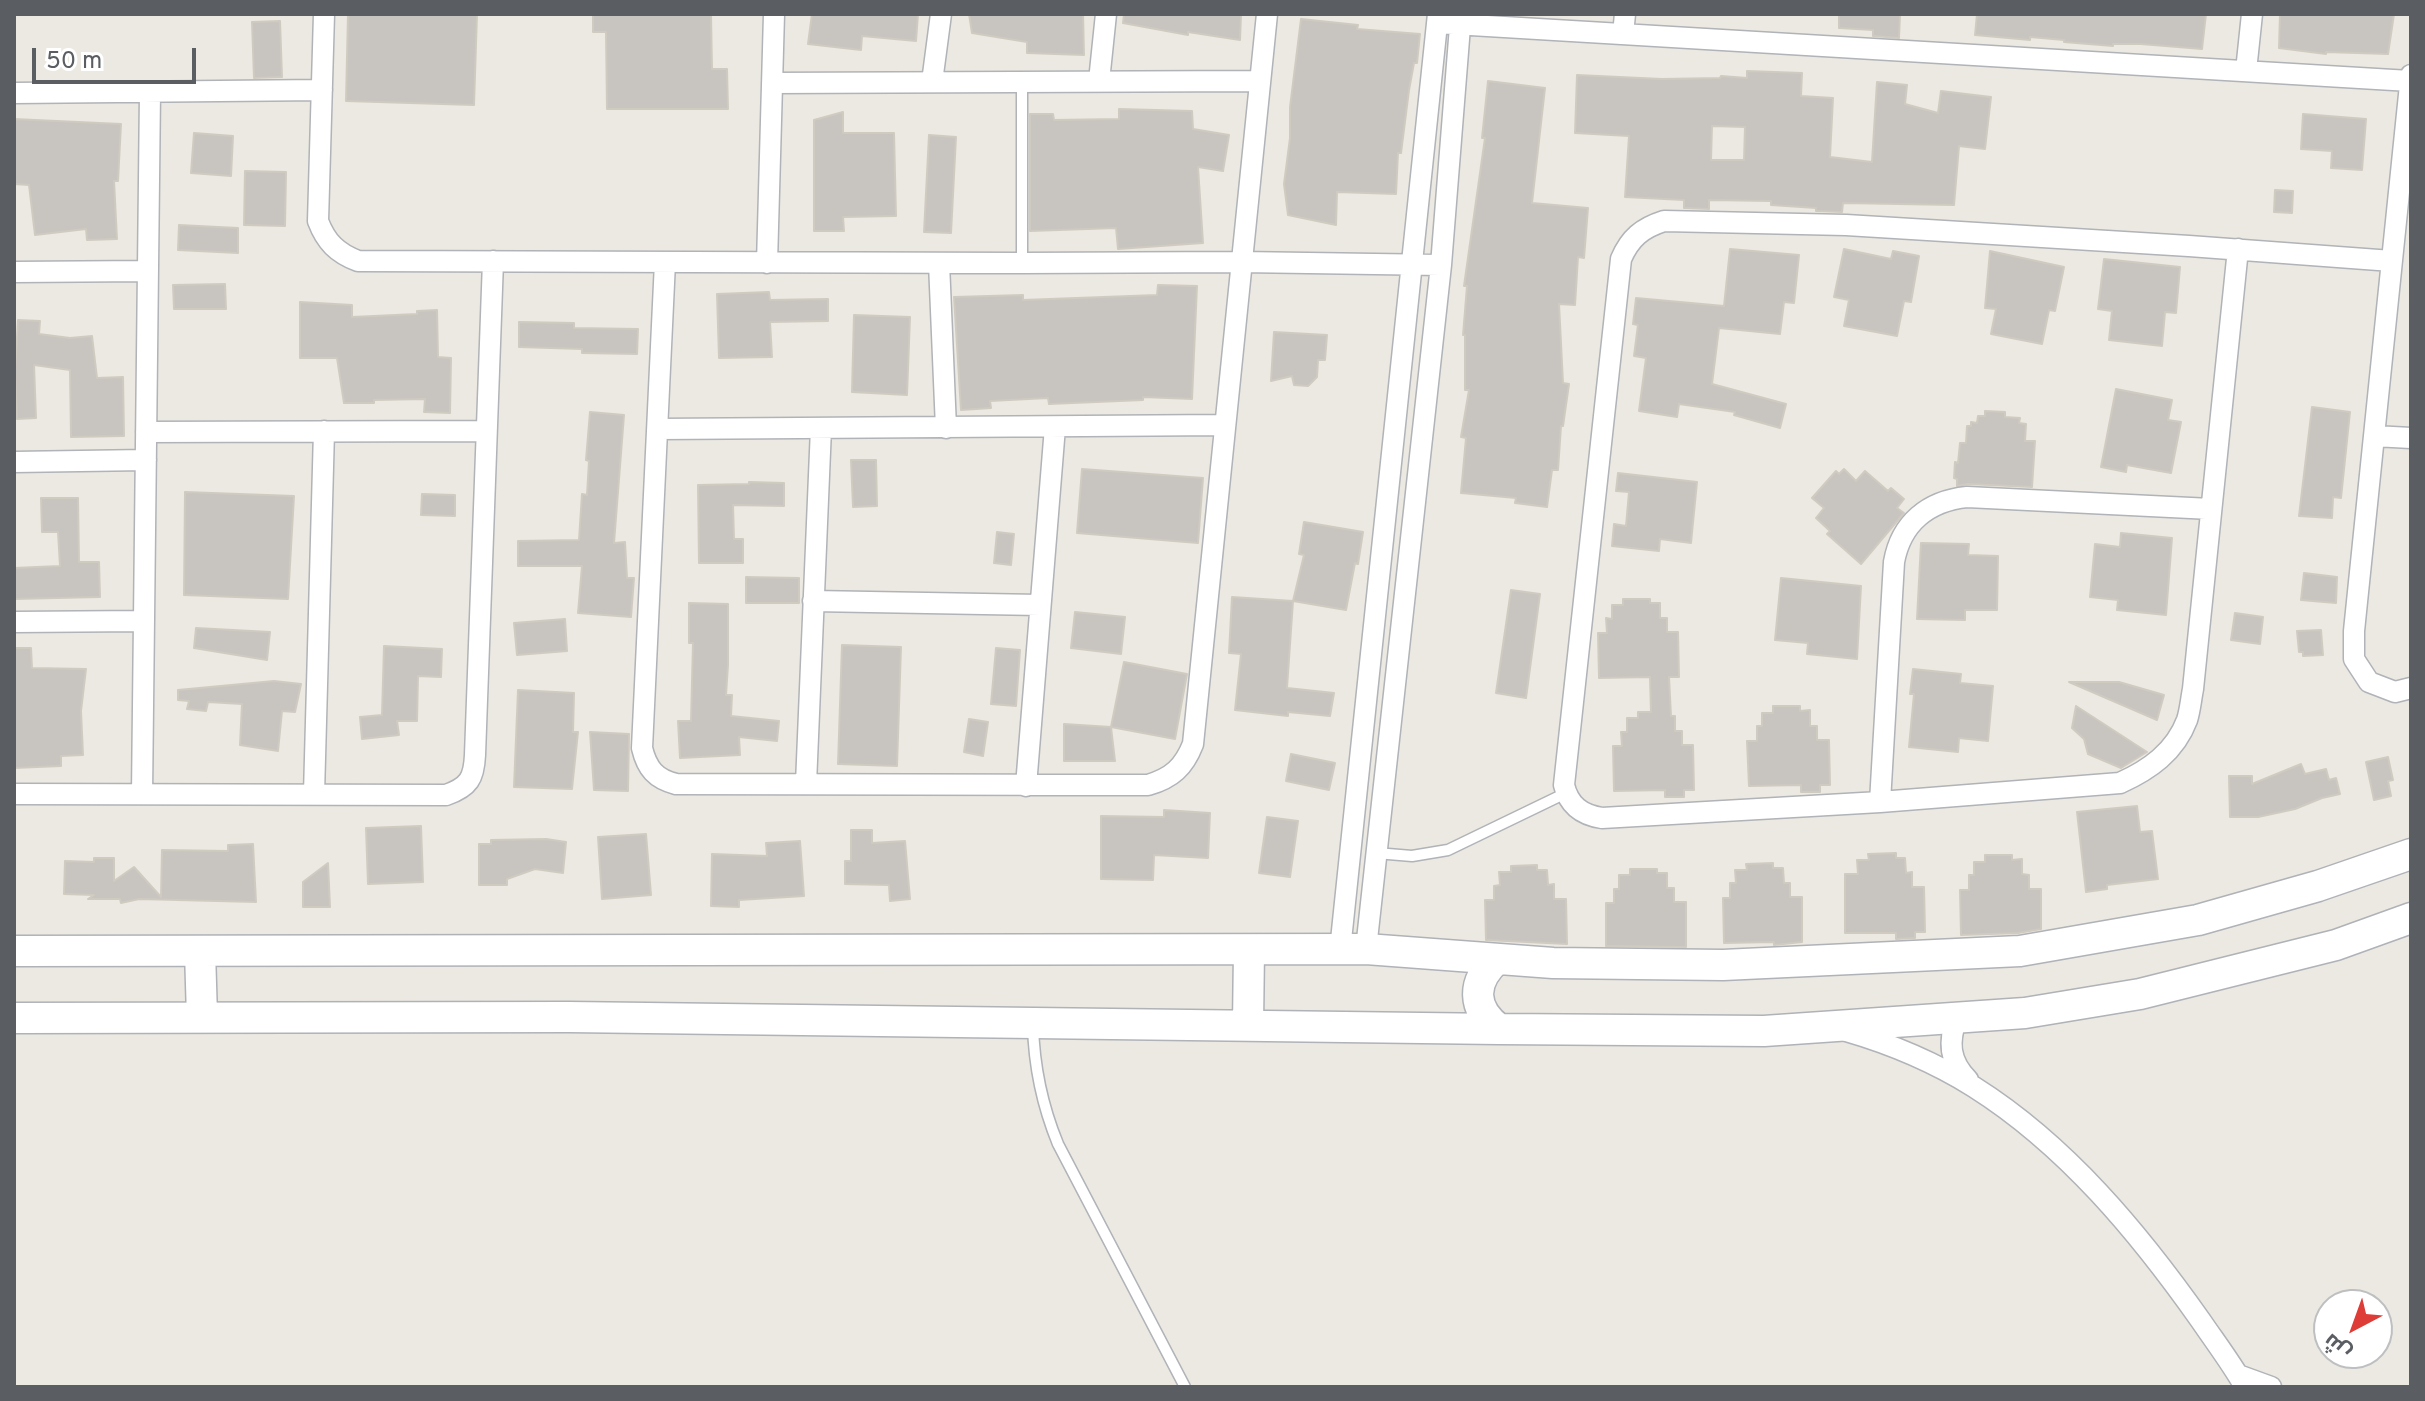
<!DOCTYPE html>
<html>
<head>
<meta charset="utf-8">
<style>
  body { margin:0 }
  #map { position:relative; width:2425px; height:1401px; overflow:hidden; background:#ece9e2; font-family:Overpass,Cairo,sans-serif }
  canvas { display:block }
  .frame { position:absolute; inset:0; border:16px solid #5a5e62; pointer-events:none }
  .north { position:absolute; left:2313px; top:1289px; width:80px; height:80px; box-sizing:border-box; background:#fff; border:2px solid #bdbfc0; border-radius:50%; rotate:221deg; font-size:22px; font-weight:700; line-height:32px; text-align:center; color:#5a5e62 }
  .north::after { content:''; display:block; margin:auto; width:28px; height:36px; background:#dd3c37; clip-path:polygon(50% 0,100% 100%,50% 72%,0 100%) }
  .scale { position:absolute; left:32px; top:48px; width:164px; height:36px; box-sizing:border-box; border:4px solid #5a5e62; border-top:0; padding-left:10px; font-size:24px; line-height:28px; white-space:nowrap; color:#5a5e62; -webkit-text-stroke:6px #fff; paint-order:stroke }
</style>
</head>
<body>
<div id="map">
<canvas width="2425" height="1401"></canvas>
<div class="frame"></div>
<div class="north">ش</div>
<div class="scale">50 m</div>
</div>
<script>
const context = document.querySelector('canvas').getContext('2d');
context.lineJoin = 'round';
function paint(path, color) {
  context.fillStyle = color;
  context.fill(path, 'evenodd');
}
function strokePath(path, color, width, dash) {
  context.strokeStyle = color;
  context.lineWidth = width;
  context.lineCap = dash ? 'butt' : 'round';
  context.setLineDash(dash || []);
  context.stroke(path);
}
const building = new Path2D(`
  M 348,14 L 477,14 L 474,105 L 346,101 Z
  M 593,14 L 711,14 L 712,69 L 727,69 L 728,109 L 607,109 L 606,32 L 593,32 Z
  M 812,14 L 918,14 L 916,41 L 862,36 L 861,50 L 808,44 Z
  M 969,14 L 1083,14 L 1084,55 L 1027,53 L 1027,42 L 972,33 Z
  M 1124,14 L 1241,14 L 1240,40 L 1188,32 L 1188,35 L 1123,23 Z
  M 1839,14 L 1900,14 L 1899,38 L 1873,36 L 1873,30 L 1839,28 Z
  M 1977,14 L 2206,14 L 2202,49 L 2141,44 L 2113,44 L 2113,46 L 2064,42 L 2064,40 L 2030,37 L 2030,40 L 1975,35 Z
  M 2280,14 L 2394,14 L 2388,54 L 2326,52 L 2326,54 L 2279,48 Z
  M 1301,19 L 1358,25 L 1357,29 L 1420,34 L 1417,63 L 1414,63 L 1409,90 L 1401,153 L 1398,153 L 1396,194 L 1337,192 L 1336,225 L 1288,215 L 1284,184 L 1290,138 L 1290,107 Z
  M 280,21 L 282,77 L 254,78 L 252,22 Z
  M 1747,71 L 1802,73 L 1801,96 L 1833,98 L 1830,157 L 1872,162 L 1877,82 L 1907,85 L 1905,104 L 1938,113 L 1941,91 L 1991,97 L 1985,149 L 1959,146 L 1954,205 L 1843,203 L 1842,212 L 1816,211 L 1816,208 L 1771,205 L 1771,201 L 1709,200 L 1709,209 L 1684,208 L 1684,200 L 1625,197 L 1629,136 L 1575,133 L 1577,75 L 1662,79 L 1720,78 L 1721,76 L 1747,78 ZM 1712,126 L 1745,127 L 1744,160 L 1711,160 Z
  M 1488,81 L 1545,88 L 1532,203 L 1588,208 L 1584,258 L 1578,257 L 1575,305 L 1559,304 L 1563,383 L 1569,384 L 1563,426 L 1561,426 L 1558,470 L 1552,470 L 1547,507 L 1515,503 L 1516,498 L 1461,493 L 1466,438 L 1461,437 L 1469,390 L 1465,390 L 1465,335 L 1463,335 L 1467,286 L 1464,286 L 1485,138 L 1482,138 Z
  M 1119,109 L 1192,111 L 1193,129 L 1229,135 L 1223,171 L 1198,167 L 1203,243 L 1118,249 L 1116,228 L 1030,231 L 1030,114 L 1053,114 L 1054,120 L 1119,119 Z
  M 843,112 L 843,133 L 894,133 L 896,216 L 843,217 L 844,231 L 814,231 L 814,120 Z
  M 2303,114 L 2366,119 L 2362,170 L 2331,168 L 2332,151 L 2301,149 Z
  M 14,119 L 121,124 L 118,181 L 114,181 L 117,239 L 87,240 L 86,229 L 35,235 L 29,185 L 14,184 Z
  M 194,133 L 233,136 L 231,176 L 191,173 Z
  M 929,135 L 956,137 L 951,233 L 924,232 Z
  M 245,171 L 286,172 L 285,226 L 244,225 Z
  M 2275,190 L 2293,191 L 2292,213 L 2274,212 Z
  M 179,225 L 238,228 L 238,253 L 178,250 Z
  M 1730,249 L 1799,255 L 1794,303 L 1784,302 L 1780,334 L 1719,328 L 1712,384 L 1786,404 L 1780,428 L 1734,415 L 1735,412 L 1679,404 L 1677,417 L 1639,411 L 1646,358 L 1634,356 L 1638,325 L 1633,324 L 1636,298 L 1724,306 Z
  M 1844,249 L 1891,259 L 1893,251 L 1919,256 L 1911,302 L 1904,301 L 1897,336 L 1844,326 L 1849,300 L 1834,297 Z
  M 1990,251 L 2064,267 L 2055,311 L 2049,310 L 2042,344 L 1991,334 L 1996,309 L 1985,308 Z
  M 2104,259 L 2180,267 L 2176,313 L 2165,312 L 2162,346 L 2109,340 L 2112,311 L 2098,309 Z
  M 225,284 L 226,309 L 174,309 L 173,285 Z
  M 1158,285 L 1197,286 L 1192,399 L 1143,397 L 1143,400 L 1049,404 L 1048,398 L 990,401 L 991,408 L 961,410 L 954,297 L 1023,295 L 1023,300 L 1157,295 Z
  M 769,292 L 770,300 L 828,299 L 828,321 L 770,322 L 772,357 L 719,358 L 717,294 Z
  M 300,302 L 352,305 L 352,317 L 417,314 L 417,311 L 437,310 L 438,357 L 451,358 L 450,413 L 424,412 L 425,399 L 374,400 L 374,403 L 344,403 L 337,358 L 300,358 Z
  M 854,315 L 910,317 L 907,395 L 852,392 Z
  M 18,320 L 40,321 L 39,334 L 70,338 L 92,336 L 97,378 L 123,377 L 124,436 L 71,437 L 70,370 L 34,365 L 36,418 L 17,419 L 15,371 Z
  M 519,322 L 574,323 L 574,328 L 638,329 L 637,354 L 582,353 L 582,349 L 519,347 Z
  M 1274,332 L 1327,335 L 1325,360 L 1318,360 L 1317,377 L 1308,386 L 1294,385 L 1292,376 L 1271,381 Z
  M 2116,389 L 2172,400 L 2168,420 L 2181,422 L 2171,473 L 2127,465 L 2126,472 L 2101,467 Z
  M 2312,407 L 2350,412 L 2341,498 L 2333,497 L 2332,518 L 2299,516 Z
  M 1985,411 L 2005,412 L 2005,417 L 2020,418 L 2019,423 L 2026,424 L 2025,441 L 2035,441 L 2032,487 L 1968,484 L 1957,486 L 1957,479 L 1954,478 L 1955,462 L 1958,463 L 1960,443 L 1966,443 L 1967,426 L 1971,426 L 1971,422 L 1977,423 L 1978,416 L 1985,416 Z
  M 590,412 L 624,415 L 614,543 L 625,542 L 627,578 L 634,578 L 631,617 L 578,613 L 582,566 L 518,566 L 518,541 L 579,540 L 582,494 L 587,495 L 589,461 L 586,460 Z
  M 851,460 L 876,460 L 877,506 L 853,507 Z
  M 1082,469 L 1203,478 L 1198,543 L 1077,533 Z
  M 1844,469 L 1856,481 L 1865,471 L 1888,491 L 1891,488 L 1904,499 L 1897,508 L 1904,513 L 1861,564 L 1827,534 L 1830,531 L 1816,518 L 1824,508 L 1812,498 L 1836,471 L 1839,474 Z
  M 1618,473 L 1697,482 L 1691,543 L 1660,539 L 1659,551 L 1612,546 L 1614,524 L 1626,526 L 1629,492 L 1616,491 Z
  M 749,482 L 784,483 L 784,506 L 733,505 L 734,539 L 743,539 L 743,563 L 699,563 L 698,485 L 749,484 Z
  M 185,492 L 294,496 L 288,599 L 184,595 Z
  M 422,494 L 455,495 L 455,516 L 421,515 Z
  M 41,498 L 78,498 L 79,562 L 99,562 L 100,597 L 14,599 L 14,568 L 60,566 L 58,532 L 42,532 Z
  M 1304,522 L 1363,532 L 1358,564 L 1355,563 L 1346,610 L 1293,601 L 1304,555 L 1299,554 Z
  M 997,532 L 1014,534 L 1011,565 L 994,563 Z
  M 2121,533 L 2172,538 L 2166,615 L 2117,610 L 2118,600 L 2090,597 L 2095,544 L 2120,547 Z
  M 1921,543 L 1969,544 L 1968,555 L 1998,556 L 1997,610 L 1965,610 L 1965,620 L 1917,619 Z
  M 2304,573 L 2337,577 L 2336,603 L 2301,600 Z
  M 746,577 L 799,578 L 799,603 L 746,603 Z
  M 1781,578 L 1861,586 L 1857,659 L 1807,654 L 1808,643 L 1775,640 Z
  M 1511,590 L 1540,594 L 1526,698 L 1496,693 Z
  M 1232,597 L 1293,601 L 1287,688 L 1334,693 L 1330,716 L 1288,712 L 1288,716 L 1235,710 L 1241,654 L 1229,653 Z
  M 1623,599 L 1650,599 L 1650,603 L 1660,603 L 1660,618 L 1667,618 L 1667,632 L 1678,632 L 1679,677 L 1669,677 L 1671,716 L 1675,716 L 1675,731 L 1682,731 L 1682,745 L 1693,745 L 1694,790 L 1684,790 L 1684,797 L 1665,797 L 1665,790 L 1614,791 L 1613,746 L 1622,746 L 1621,732 L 1627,732 L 1627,718 L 1638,718 L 1638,712 L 1651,712 L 1650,677 L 1599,678 L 1598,633 L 1607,633 L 1606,618 L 1612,619 L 1612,605 L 1623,605 Z
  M 689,603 L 728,604 L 728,665 L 726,695 L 732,695 L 731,716 L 779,721 L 777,741 L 739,737 L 740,755 L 680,758 L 678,721 L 691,721 L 693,643 L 689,643 Z
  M 1075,612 L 1125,617 L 1121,654 L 1071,648 Z
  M 2235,613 L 2263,617 L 2260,644 L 2231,640 Z
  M 565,619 L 567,651 L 517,655 L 514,623 Z
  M 196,628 L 270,632 L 267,660 L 194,648 Z
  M 2321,630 L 2323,655 L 2303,656 L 2303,652 L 2299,652 L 2297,631 Z
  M 842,645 L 901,647 L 897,766 L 838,764 Z
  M 384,646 L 442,649 L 441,677 L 418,676 L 417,721 L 397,721 L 399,735 L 362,739 L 360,717 L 382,715 Z
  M 14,648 L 31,648 L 32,668 L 86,669 L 81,711 L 83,755 L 61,756 L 61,766 L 14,768 Z
  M 996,648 L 1020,650 L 1016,706 L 991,704 Z
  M 1124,662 L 1187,674 L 1175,739 L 1111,727 Z
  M 1913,669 L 1961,674 L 1960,683 L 1993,686 L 1988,741 L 1959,738 L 1958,752 L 1909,747 L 1914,694 L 1910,694 Z
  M 274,681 L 301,684 L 295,712 L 282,711 L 278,751 L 240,745 L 242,704 L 208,702 L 206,711 L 187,709 L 189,701 L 178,700 L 178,690 Z
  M 2069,682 L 2119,682 L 2164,695 L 2157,720 Z
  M 518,690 L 574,693 L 573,732 L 578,732 L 572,789 L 514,787 Z
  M 1773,706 L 1800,706 L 1800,711 L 1810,710 L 1810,726 L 1817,726 L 1817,740 L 1829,740 L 1830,785 L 1820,785 L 1820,792 L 1801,792 L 1801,785 L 1749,786 L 1747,741 L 1757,741 L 1757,726 L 1762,726 L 1762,713 L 1773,713 Z
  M 2076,706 L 2147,752 L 2121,768 L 2088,754 L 2084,739 L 2072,728 Z
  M 969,719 L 988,722 L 983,756 L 964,752 Z
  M 1064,724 L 1111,727 L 1115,761 L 1064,761 Z
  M 590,732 L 629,734 L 628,791 L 594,790 Z
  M 1291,754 L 1335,763 L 1329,790 L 1286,781 Z
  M 2388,757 L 2393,780 L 2388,781 L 2391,796 L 2374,800 L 2366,762 Z
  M 2301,764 L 2305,774 L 2326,769 L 2329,780 L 2336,778 L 2340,794 L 2322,798 L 2295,809 L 2258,817 L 2230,817 L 2229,776 L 2252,776 L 2252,784 Z
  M 2137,806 L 2140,832 L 2152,831 L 2158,879 L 2107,885 L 2107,889 L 2086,892 L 2077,812 Z
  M 1164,810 L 1210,813 L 1208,858 L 1154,855 L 1153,880 L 1101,879 L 1101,816 L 1164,817 Z
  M 1267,817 L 1298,821 L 1290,877 L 1259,873 Z
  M 421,826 L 423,882 L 368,884 L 366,828 Z
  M 851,830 L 872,830 L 872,843 L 905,841 L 910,899 L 890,901 L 889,885 L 845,884 L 845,861 L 851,861 Z
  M 646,834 L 651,895 L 602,899 L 598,837 Z
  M 546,839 L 566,842 L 563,873 L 535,869 L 507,879 L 507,885 L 479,885 L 479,844 L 491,844 L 491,840 Z
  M 800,841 L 804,896 L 739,900 L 739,907 L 711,906 L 712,854 L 767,856 L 766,843 Z
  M 253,844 L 256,902 L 139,899 L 121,903 L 120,899 L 88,899 L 94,895 L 64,894 L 65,861 L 94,862 L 94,858 L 114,858 L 114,881 L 134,867 L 161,897 L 162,850 L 228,851 L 228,845 Z
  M 1896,853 L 1896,858 L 1905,858 L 1906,873 L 1912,872 L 1912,887 L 1924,887 L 1925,932 L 1915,932 L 1915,938 L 1896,939 L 1896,933 L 1845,933 L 1845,874 L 1858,874 L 1857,860 L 1869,860 L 1868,854 Z
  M 1985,855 L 2012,855 L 2012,860 L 2022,859 L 2022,874 L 2029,875 L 2029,889 L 2041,889 L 2041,929 L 2018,933 L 1961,935 L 1960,890 L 1969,890 L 1969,875 L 1974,875 L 1974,862 L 1985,862 Z
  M 328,863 L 330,907 L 303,907 L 303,882 Z
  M 1773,863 L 1773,868 L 1783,868 L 1784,883 L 1790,883 L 1790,897 L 1802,897 L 1802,942 L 1774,945 L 1774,942 L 1724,943 L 1723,898 L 1730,898 L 1730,883 L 1736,883 L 1735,870 L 1747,870 L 1746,864 Z
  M 1537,865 L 1537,870 L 1547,870 L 1548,885 L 1554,884 L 1554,899 L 1566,899 L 1567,944 L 1486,940 L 1485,900 L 1494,900 L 1494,886 L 1500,885 L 1499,872 L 1511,872 L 1511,866 Z
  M 1630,869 L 1657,869 L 1657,873 L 1667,873 L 1667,888 L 1674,888 L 1674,902 L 1686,902 L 1686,947 L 1606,946 L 1606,903 L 1614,903 L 1614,889 L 1619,889 L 1619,875 L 1630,875 Z`);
paint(building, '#c8c4bf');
strokePath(building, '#d0cbc1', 2);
const lane = new Path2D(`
  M 1022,263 L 1022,81
  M 1376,853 L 1412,856 L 1448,850 L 1566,793
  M 1033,1025 C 1034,1067 1042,1105 1058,1144 L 1185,1387`);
const street = new Path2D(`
  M 324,14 L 318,221 C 326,242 337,253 358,261 L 1022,263 L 1241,262 L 1441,265
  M 1437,23 L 2410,81
  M 1623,34 L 1625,14
  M 2246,71 L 2252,14
  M 2411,75 L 2354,631 L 2354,659 L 2369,682 L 2395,692 L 2411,688
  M 1099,81 L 1106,14
  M 932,82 L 941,14
  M 772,83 L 1260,81
  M 14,93 L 322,90
  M 2238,249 L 2193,689 C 2191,699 2190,711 2187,720 C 2175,752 2149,770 2120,783 L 1880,802 L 1602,818 C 1582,815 1569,806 1564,785 L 1621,259 C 1630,238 1642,228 1664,221 L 1846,225 L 2189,246 L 2392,261
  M 665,262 L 642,748 C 647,769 656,779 676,784 L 1148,785 C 1172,778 1184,767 1193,744 L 1267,14
  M 767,263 L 774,14
  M 939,263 L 946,428
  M 14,272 L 148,271
  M 658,429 L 1225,425
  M 146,432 L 486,431
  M 2374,436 L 2411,438
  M 14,462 L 146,460
  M 813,601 L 1040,605
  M 14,622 L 144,621
  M 806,784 L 821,428
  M 1026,786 L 1055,427
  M 14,794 L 446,795 C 469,787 474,778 475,755 L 493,261
  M 142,794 L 150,92
  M 314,794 L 324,431
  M 1880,802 L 1894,562 C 1901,523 1928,501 1967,497 L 2211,509
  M 1366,949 L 1441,265 L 1461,14
  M 1340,950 L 1438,14
  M 1957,1017 C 1948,1042 1949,1061 1968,1080
  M 1846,1031 C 1891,1044 1934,1062 1974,1087 C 2066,1145 2139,1233 2201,1321 C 2216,1343 2232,1364 2245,1387
  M 2238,1375 L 2271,1387`);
const secondary = new Path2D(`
  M 14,951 L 1366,949 L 1553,963 L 1723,965 L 2020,951 L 2198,920 L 2318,886 L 2411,854
  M 200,951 L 202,1017
  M 1497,959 C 1471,982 1472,1009 1499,1029
  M 14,1018 L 569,1017 L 1499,1029 L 1764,1031 L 2025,1013 L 2140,994 L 2336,945 L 2411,918
  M 1248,1025 L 1249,950`);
strokePath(lane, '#b0b3b7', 13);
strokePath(street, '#b0b3b7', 23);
strokePath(secondary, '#afb2b7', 33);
strokePath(lane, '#fff', 10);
strokePath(street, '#fff', 20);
strokePath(secondary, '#fff', 30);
</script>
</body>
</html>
